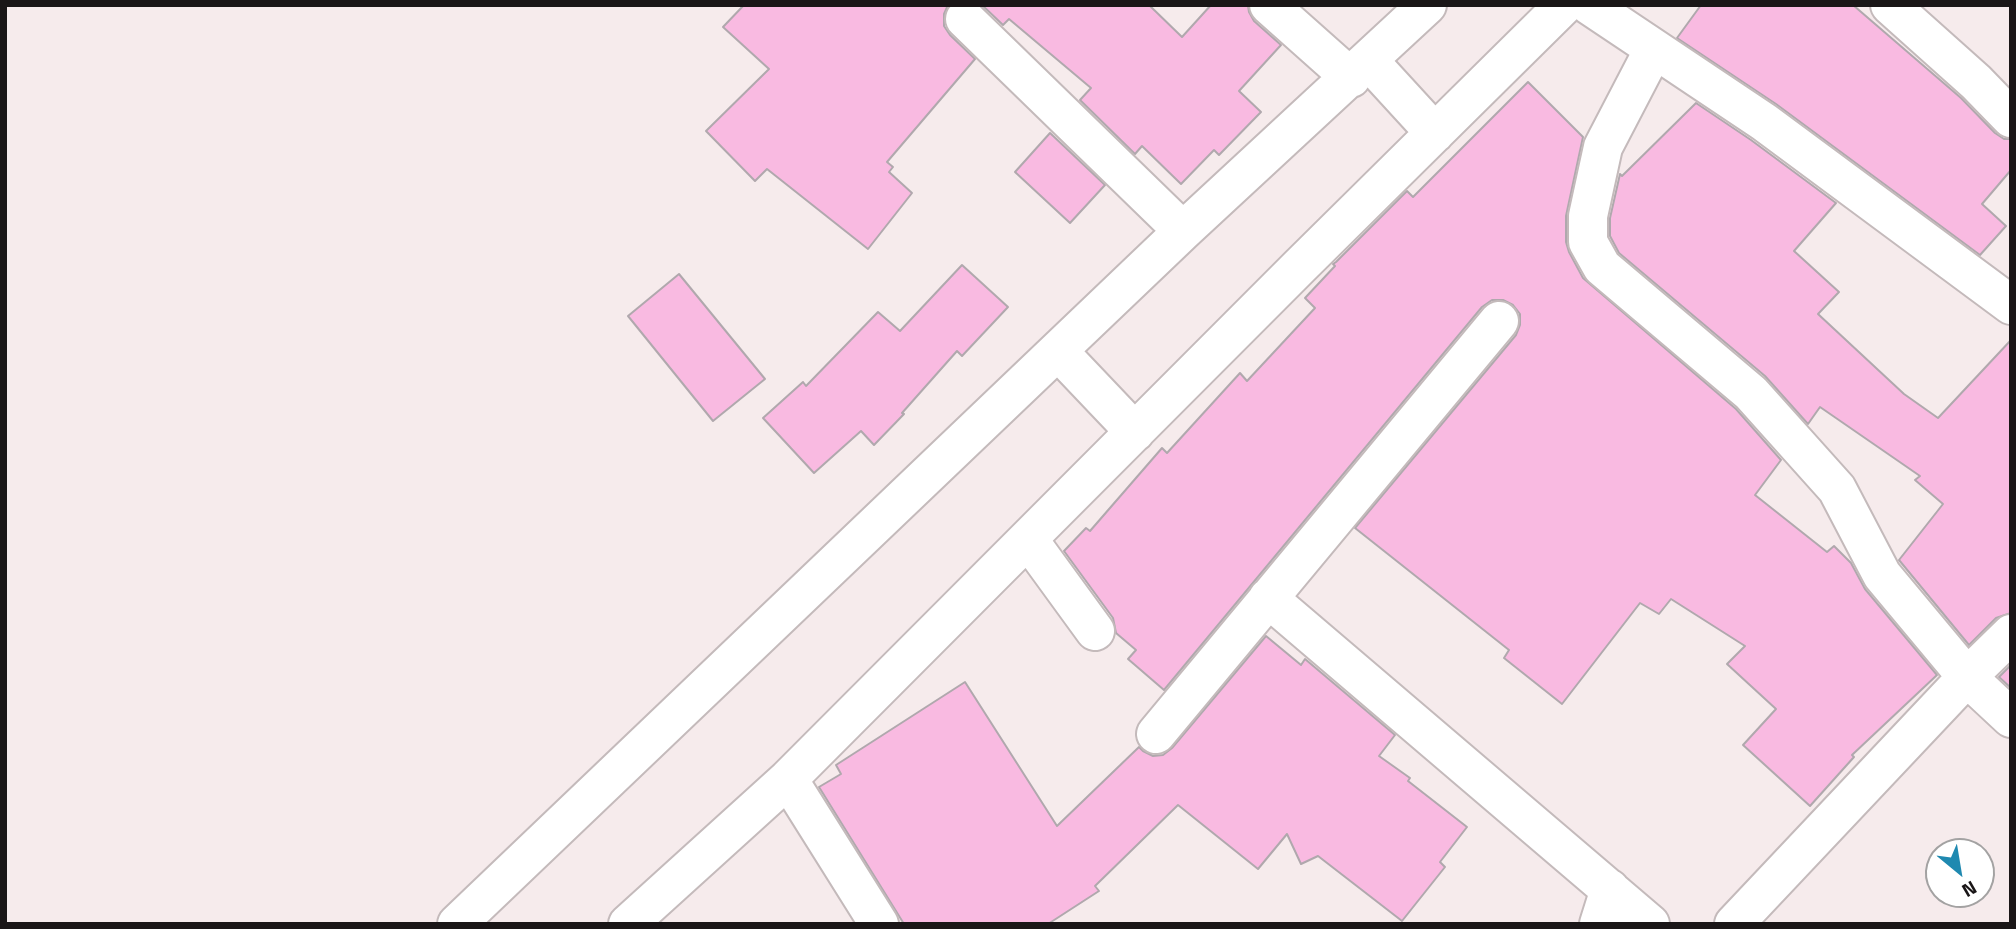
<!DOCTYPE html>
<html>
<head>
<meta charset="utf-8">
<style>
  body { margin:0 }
  #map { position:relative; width:2016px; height:929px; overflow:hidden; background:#f6ebec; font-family:"Titillium Web",sans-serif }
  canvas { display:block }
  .frame { position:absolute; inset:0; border:7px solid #1a1617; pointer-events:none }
  .north { position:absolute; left:1925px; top:838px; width:70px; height:70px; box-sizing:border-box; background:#fff; border:2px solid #a3a2a2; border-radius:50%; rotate:150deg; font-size:19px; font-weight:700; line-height:28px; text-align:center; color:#1a1617 }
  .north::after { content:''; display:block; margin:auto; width:24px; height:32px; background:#1f89b0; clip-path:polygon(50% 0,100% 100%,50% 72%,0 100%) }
</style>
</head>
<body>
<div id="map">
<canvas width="2016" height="929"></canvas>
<div class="frame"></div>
<div class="north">N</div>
</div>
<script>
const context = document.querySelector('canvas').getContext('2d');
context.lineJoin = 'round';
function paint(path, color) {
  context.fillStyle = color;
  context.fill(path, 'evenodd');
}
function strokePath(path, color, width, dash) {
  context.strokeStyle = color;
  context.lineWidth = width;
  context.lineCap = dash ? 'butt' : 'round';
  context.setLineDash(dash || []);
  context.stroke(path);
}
const building = new Path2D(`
  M 744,5 L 948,5 L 944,14 L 944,26 L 950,35 L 975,59 L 887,162 L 893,167 L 889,172 L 912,193 L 868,249 L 767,169 L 755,181 L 706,131 L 769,69 L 723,27 Z
  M 982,5 L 1149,5 L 1182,37 L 1211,5 L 1248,5 L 1249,12 L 1254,21 L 1281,45 L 1239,91 L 1261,112 L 1219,155 L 1214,150 L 1181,184 L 1142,146 L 1135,154 L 1080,100 L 1091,88 L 1009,19 L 1003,25 Z
  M 1701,5 L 1853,5 L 1961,98 L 1995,133 L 2004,139 L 2011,139 L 2011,170 L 1982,204 L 2006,226 L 1980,255 L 1776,104 L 1677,38 Z
  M 1528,82 L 1583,137 L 1566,216 L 1566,242 L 1569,252 L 1583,278 L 1736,409 L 1781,460 L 1755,495 L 1827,552 L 1834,546 L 1851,563 L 1865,589 L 1937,675 L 1852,755 L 1854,757 L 1810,806 L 1743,745 L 1776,709 L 1727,664 L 1745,646 L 1671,599 L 1659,614 L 1640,603 L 1562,704 L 1504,658 L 1509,650 L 1355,528 L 1516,335 L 1520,325 L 1520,314 L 1513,305 L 1503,300 L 1492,300 L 1482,307 L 1164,690 L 1128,659 L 1136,650 L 1116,633 L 1113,618 L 1064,551 L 1086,528 L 1090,531 L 1162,448 L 1167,453 L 1240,373 L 1247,381 L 1315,308 L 1305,298 L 1335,266 L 1333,264 L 1336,262 L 1407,191 L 1413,197 Z
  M 1696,103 L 1751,140 L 1836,203 L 1794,251 L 1839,292 L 1818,314 L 1904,394 L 1938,418 L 2011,340 L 2011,613 L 1996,618 L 1969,645 L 1899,560 L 1943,504 L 1915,480 L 1920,476 L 1820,407 L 1808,424 L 1765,376 L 1619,253 L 1610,236 L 1610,218 L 1620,174 L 1622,176 Z
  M 1050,133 L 1105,185 L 1070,223 L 1015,172 Z
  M 962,265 L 1008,307 L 962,356 L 957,351 L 902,413 L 904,414 L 874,445 L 861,431 L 814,473 L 763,418 L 803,382 L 806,386 L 878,312 L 900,331 Z
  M 679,274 L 765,379 L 713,421 L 628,316 Z
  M 1266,636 L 1301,665 L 1305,659 L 1395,735 L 1379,756 L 1410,778 L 1408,781 L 1467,827 L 1440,862 L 1445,867 L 1402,921 L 1318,856 L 1301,864 L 1287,834 L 1258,869 L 1178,805 L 1095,886 L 1099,891 L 1048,924 L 904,924 L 819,787 L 841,774 L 836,765 L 965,682 L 1057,826 L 1139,747 L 1143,751 L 1153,756 L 1163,755 L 1172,748 Z
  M 2011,665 L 2011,688 L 1999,677 Z`);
paint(building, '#f9bae1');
strokePath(building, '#b0a8ad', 2);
const minor = new Path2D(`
  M 1269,5 L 1351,78
  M 1589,5 L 1764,122 L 2011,305
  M 1890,5 L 1976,82 L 2011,118
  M 965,19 L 1183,231
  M 1654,49 L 1603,147 L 1588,216 L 1588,242 L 1602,267 L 1751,393 L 1837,489 L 1882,575 L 1967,677 L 2011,718
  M 1369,61 L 1435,133
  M 1058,351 L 1135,432
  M 1028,539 L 1095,631
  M 1268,598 L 1650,924
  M 1156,734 L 1499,321
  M 788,779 L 879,924
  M 457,924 L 1183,231 L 1427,5
  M 628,924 L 788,779 L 1299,267 L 1564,5
  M 1599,924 L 1610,889
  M 1734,924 L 1967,677 L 2011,634`);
strokePath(minor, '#c4babb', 42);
strokePath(minor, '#fff', 38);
</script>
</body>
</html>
